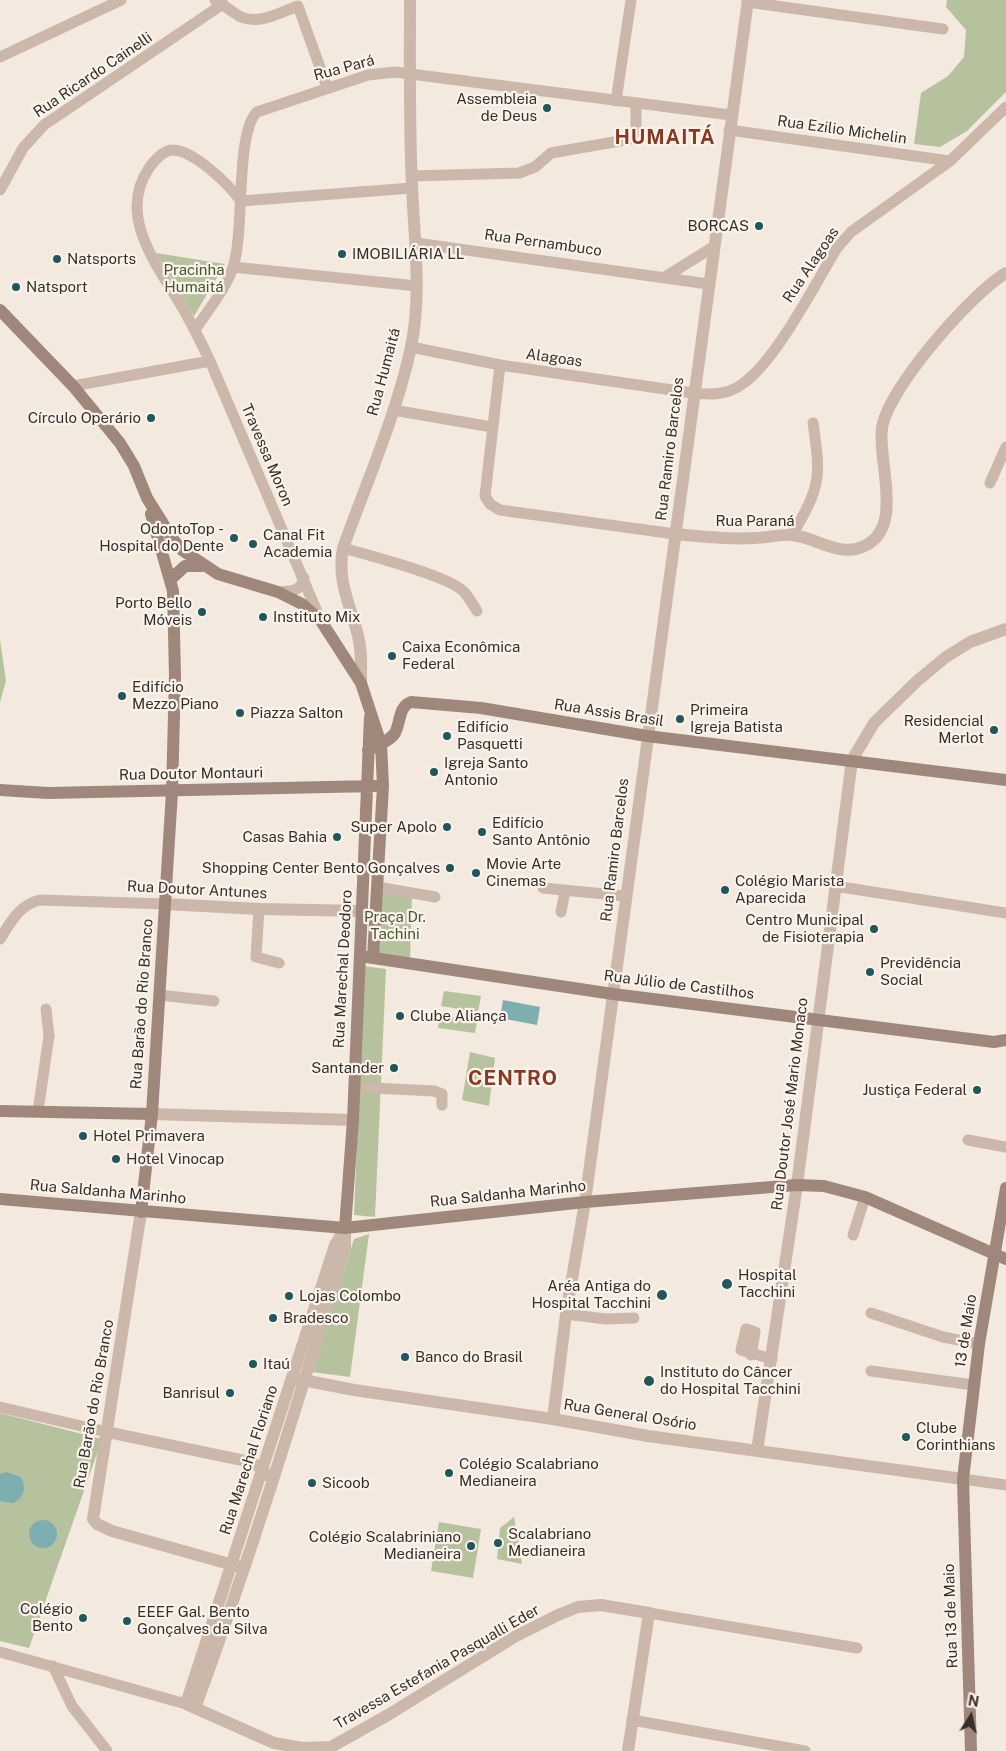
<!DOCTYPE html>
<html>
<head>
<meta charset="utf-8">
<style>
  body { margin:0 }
  #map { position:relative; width:1006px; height:1751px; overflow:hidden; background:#f3e9de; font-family:"Public Sans",sans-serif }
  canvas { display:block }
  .north { position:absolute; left:946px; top:1691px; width:50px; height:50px; -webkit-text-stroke:4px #faf3eb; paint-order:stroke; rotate:10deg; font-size:14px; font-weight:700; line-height:20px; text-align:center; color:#382e2a }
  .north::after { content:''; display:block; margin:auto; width:18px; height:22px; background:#382e2a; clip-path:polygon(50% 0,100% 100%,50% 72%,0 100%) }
</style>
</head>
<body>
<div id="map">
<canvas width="1006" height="1751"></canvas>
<div class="north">N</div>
</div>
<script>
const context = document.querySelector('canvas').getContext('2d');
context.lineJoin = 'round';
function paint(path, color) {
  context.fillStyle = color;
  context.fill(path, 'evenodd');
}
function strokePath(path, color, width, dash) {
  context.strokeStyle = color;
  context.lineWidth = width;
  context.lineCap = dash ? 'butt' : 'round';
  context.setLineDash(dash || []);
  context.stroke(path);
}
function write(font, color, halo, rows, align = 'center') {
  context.font = font + ' "Public Sans",sans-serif';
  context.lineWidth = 4.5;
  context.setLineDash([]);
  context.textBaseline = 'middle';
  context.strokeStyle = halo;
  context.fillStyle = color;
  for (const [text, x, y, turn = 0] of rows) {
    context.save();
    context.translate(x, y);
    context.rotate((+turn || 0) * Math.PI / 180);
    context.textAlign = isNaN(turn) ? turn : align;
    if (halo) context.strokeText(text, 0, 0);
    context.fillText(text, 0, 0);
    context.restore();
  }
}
paint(new Path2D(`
  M 947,0 L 1006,0 L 1006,92 L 967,131 L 940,147 L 914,144 L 921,93 L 948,76 L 964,57 L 966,30 L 946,7 Z
  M 156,253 L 225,264 L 194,316 Z
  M 0,640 L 6,681 L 0,702 Z
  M 382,891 L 412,895 L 410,960 L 377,955 Z
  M 364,966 L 386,969 L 375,1217 L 354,1215 Z
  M 444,991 L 481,996 L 478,1012 L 441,1006 Z
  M 440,1016 L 477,1021 L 475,1033 L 438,1028 Z
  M 470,1052 L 495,1058 L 489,1106 L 462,1100 Z
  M 369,1234 L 350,1377 L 312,1372 L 354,1239 Z
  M 0,1413 L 102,1439 L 29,1648 L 0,1641 Z
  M 514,1517 L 522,1564 L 497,1559 L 500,1528 Z
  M 439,1522 L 481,1529 L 473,1578 L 431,1571 Z`), '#b6c29e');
paint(new Path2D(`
  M 503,1000 L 540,1007 L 537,1025 L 500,1018 Z
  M 6,1472 L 21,1477 C 27,1488 24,1498 13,1503 L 0,1501 L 0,1474 Z
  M29 1534a14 14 0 1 1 28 0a14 14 0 1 1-28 0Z`), '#7daeb0');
strokePath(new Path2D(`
  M 215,0 C 224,5 232,12 241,17 C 260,25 281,12 298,6 L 327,87
  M 747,2 L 943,29
  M 0,57 L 121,0
  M 616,101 L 631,0
  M 729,130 L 950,161
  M 412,176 L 519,173 L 535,167 L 551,153 L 631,139 L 636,130 L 636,103
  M 0,190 L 23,148 L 44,125 L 223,4
  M 241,201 C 228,184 194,150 172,150 C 162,151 154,161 149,168 C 118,214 154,261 178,300 C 190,320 200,340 210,361 L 321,621
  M 241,201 L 412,188
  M 416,243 L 708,284
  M 233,267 L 417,286
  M 665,277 L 713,247
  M 195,330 C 208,310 226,289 233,267 C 245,232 235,133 257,112 L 368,75 L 395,72 L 731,115
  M 411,347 L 500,365 L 693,393 C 711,395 726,395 741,385 C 775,363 815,284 837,248 L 851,232 L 950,161 L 1006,107
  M 500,365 L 485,496 L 490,504 L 500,510 L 675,534
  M 73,386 L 210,361
  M 393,410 L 492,427
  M 990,483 L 1006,447
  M 792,535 C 821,486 821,478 813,423
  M 343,548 C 367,555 450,576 464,592 C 469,597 473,605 477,611
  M 278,592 C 290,591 301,592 304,578
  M 835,886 L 1006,913
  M 377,887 L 435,897
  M 543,888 L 625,896
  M 259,909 L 256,957 L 279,963
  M 561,912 L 565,891
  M 0,939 C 11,922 19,905 40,900 L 165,904
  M 159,995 L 214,1001
  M 354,1087 L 434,1091 L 442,1094 L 442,1105
  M 38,1111 L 49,1036 L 46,1009
  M 968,1140 L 1006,1147
  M 853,1235 L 865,1197
  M 871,1313 L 943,1337 L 979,1344
  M 566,1314 L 605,1319 L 634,1318
  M 751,1355 L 755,1332 L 746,1329 L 741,1350 L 772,1359
  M 871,1371 L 973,1385
  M 0,1407 L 107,1432
  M 963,1479 L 1006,1485
  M 649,1613 L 857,1648
  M 0,1652 L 186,1704
  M 53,1666 L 72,1706 L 107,1751
  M 632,1720 L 805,1751`), '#cbb8aa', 11);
strokePath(new Path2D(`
  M 675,534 C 701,536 728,540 754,538 C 767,538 780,534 792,535 C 815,537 839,557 862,547 C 906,530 877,461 882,428 C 888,388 972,293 1006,273
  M 361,683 C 361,666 362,648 357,632 C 349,602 337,580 343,548 C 366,484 397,413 411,347 C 422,294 414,239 412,185 C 409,124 410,62 410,0
  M 165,904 L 259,909 L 363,911
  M 152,1114 L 353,1120
  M 141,1212 L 93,1519 L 97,1524 L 112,1531 L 240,1567
  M 345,1228 L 335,1245 L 186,1704 L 274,1743 L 303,1748 L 331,1747 L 388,1715 L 516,1636 L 558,1615 L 578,1607 L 601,1605 L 649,1613 L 628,1751
  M 293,1378 L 354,1390 L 553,1419 L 648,1436 L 963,1479
  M 553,1419 L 566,1314 L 585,1202 L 748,0
  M 107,1432 L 246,1461 L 263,1468 L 265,1475
  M 757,1451 L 797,1185 L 852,760 L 874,723 L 917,681 L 946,657 L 970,642 L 1006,629
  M 195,1708 C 251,1556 298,1402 345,1247 L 345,1228`), '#cbb8aa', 12);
strokePath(new Path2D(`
  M 0,310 L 73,386 L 120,443 L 134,466 L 147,498 L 172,538 L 182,550 L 218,574 L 278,592 L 302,604 L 321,621 L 361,683 L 381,744 L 383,786 L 373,957
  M 170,580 L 185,566 L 202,566
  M 368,750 C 376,746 390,741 395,733 C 401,722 398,707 411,702 L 481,708 L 647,736 L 1006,780
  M 0,790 L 48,793 L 375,786
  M 360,956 L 613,994 L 994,1042 L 1006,1040
  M 0,1111 L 152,1114
  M 0,1199 L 345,1228 L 585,1202 L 797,1185 L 824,1186 L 865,1197 L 1006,1259
  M 141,1212 L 152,1114 L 165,904 L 172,792 L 175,676 L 173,591 L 151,514
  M 345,1228 L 353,1120 L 370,717
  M 971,1751 L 963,1479 L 979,1344 L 1006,1188`), '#9f887b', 12);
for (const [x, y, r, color] of [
  [547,108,5,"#1f575a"],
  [759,226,5,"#1f575a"],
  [342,254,5,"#1f575a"],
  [57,259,5,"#1f575a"],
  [16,287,5,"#1f575a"],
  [151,418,5,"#1f575a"],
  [234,538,5,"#1f575a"],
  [253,544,5,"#1f575a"],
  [202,612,5,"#1f575a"],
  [263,617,5,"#1f575a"],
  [392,656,5,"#1f575a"],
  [122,696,5,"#1f575a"],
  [240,713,5,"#1f575a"],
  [680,719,5,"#1f575a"],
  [994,730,5,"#1f575a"],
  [447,736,5,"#1f575a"],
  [434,772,5,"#1f575a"],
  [447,827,5,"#1f575a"],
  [482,832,5,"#1f575a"],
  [337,837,5,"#1f575a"],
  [450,868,5,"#1f575a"],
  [476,873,5,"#1f575a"],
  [725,890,5,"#1f575a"],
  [874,929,5,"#1f575a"],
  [870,972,5,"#1f575a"],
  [400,1016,5,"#1f575a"],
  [394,1068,5,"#1f575a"],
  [977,1090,5,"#1f575a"],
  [83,1136,5,"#1f575a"],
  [116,1159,5,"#1f575a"],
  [727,1284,6,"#1f575a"],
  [662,1295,6,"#1f575a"],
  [289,1296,5,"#1f575a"],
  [273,1318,5,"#1f575a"],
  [405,1357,5,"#1f575a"],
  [253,1364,5,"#1f575a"],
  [649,1381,6,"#1f575a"],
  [230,1393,5,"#1f575a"],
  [906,1437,5,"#1f575a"],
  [449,1473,5,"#1f575a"],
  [312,1483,5,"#1f575a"],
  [498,1543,5,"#1f575a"],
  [471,1546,5,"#1f575a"],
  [83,1618,5,"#1f575a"],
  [127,1621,5,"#1f575a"]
]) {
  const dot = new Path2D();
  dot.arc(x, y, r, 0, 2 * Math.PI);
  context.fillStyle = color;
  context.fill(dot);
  strokePath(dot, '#faf3eb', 2);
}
write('15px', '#382e2a', '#faf3eb', [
  ["Rua Pará",344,68,-15],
  ["Rua Ricardo Cainelli",93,75,-34],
  ["Rua Ezilio Michelin",842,130,8],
  ["Rua Pernambuco",543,243,8],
  ["Rua Alagoas",811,265,-56],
  ["Alagoas",554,358,8],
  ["Rua Humaitá",384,372,-75],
  ["Rua Ramiro Barcelos",670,449,-83],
  ["Travessa Moron",267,455,67],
  ["Rua Paraná",755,521],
  ["Rua Assis Brasil",609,713,9],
  ["Rua Doutor Montauri",191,774,-1],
  ["Rua Ramiro Barcelos",615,850,-83],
  ["Rua Doutor Antunes",197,890,3],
  ["Rua Marechal Deodoro",343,969,-87],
  ["Rua Júlio de Castilhos",679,985,7],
  ["Rua Barão do Rio Branco",142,1004,-86],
  ["Rua Doutor José Mario Monaco",790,1104,-83],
  ["Rua Saldanha Marinho",108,1192,5],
  ["Rua Saldanha Marinho",508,1194,-6],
  ["13 de Maio",966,1331,-81],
  ["Rua Barão do Rio Branco",94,1404,-80],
  ["Rua General Osório",630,1415,9],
  ["Rua Marechal Floriano",249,1460,-72],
  ["Rua 13 de Maio",951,1616,-92],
  ["Travessa Estefania Pasqualli Eder",437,1667,-30]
]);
write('15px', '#382e2a', '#faf3eb', [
  ["Assembleia",537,99,"right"],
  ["de Deus",537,116,"right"],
  ["BORCAS",749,226,"right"],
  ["IMOBILIÁRIA LL",352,254],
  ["Natsports",67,259],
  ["Natsport",26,287],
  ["Círculo Operário",141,418,"right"],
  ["OdontoTop -",224,529,"right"],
  ["Hospital do Dente",224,546,"right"],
  ["Canal Fit",263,535],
  ["Academia",263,552],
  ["Porto Bello",192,603,"right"],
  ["Móveis",192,620,"right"],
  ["Instituto Mix",273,617],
  ["Caixa Econômica",402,647],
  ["Federal",402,664],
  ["Edifício",132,687],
  ["Mezzo Piano",132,704],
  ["Primeira",690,710],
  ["Igreja Batista",690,727],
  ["Piazza Salton",250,713],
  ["Residencial",984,721,"right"],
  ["Merlot",984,738,"right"],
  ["Edifício",457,727],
  ["Pasquetti",457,744],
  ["Igreja Santo",444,763],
  ["Antonio",444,780],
  ["Edifício",492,823],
  ["Santo Antônio",492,840],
  ["Super Apolo",437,827,"right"],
  ["Casas Bahia",327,837,"right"],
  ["Movie Arte",486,864],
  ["Cinemas",486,881],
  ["Shopping Center Bento Gonçalves",440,868,"right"],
  ["Colégio Marista",735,881],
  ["Aparecida",735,898],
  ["Centro Municipal",864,920,"right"],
  ["de Fisioterapia",864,937,"right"],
  ["Previdência",880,963],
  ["Social",880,980],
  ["Clube Aliança",410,1016],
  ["Santander",384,1068,"right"],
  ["Justiça Federal",967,1090,"right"],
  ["Hotel Primavera",93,1136],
  ["Hotel Vinocap",126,1159],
  ["Hospital",738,1275],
  ["Tacchini",738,1292],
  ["Aréa Antiga do",651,1286,"right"],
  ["Hospital Tacchini",651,1303,"right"],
  ["Lojas Colombo",299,1296],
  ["Bradesco",283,1318],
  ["Banco do Brasil",415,1357],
  ["Itaú",263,1364],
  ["Instituto do Câncer",660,1372],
  ["do Hospital Tacchini",660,1389],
  ["Banrisul",220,1393,"right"],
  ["Clube",916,1428],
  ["Corinthians",916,1445],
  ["Colégio Scalabriano",459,1464],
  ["Medianeira",459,1481],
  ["Sicoob",322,1483],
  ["Scalabriano",508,1534],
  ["Medianeira",508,1551],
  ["Colégio Scalabriniano",461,1537,"right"],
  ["Medianeira",461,1554,"right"],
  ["Colégio",73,1609,"right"],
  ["Bento",73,1626,"right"],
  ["EEEF Gal. Bento",137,1612],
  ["Gonçalves da Silva",137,1629]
], 'left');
write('15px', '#48572d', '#faf3eb', [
  ["Pracinha",194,270],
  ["Humaitá",194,287],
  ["Praça Dr.",395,917],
  ["Tachini",395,934]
]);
context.letterSpacing = '1px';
write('bold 20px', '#873923', '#faf3eb', [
  ["HUMAITÁ",665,138],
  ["CENTRO",513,1079]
]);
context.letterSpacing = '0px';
</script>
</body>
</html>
